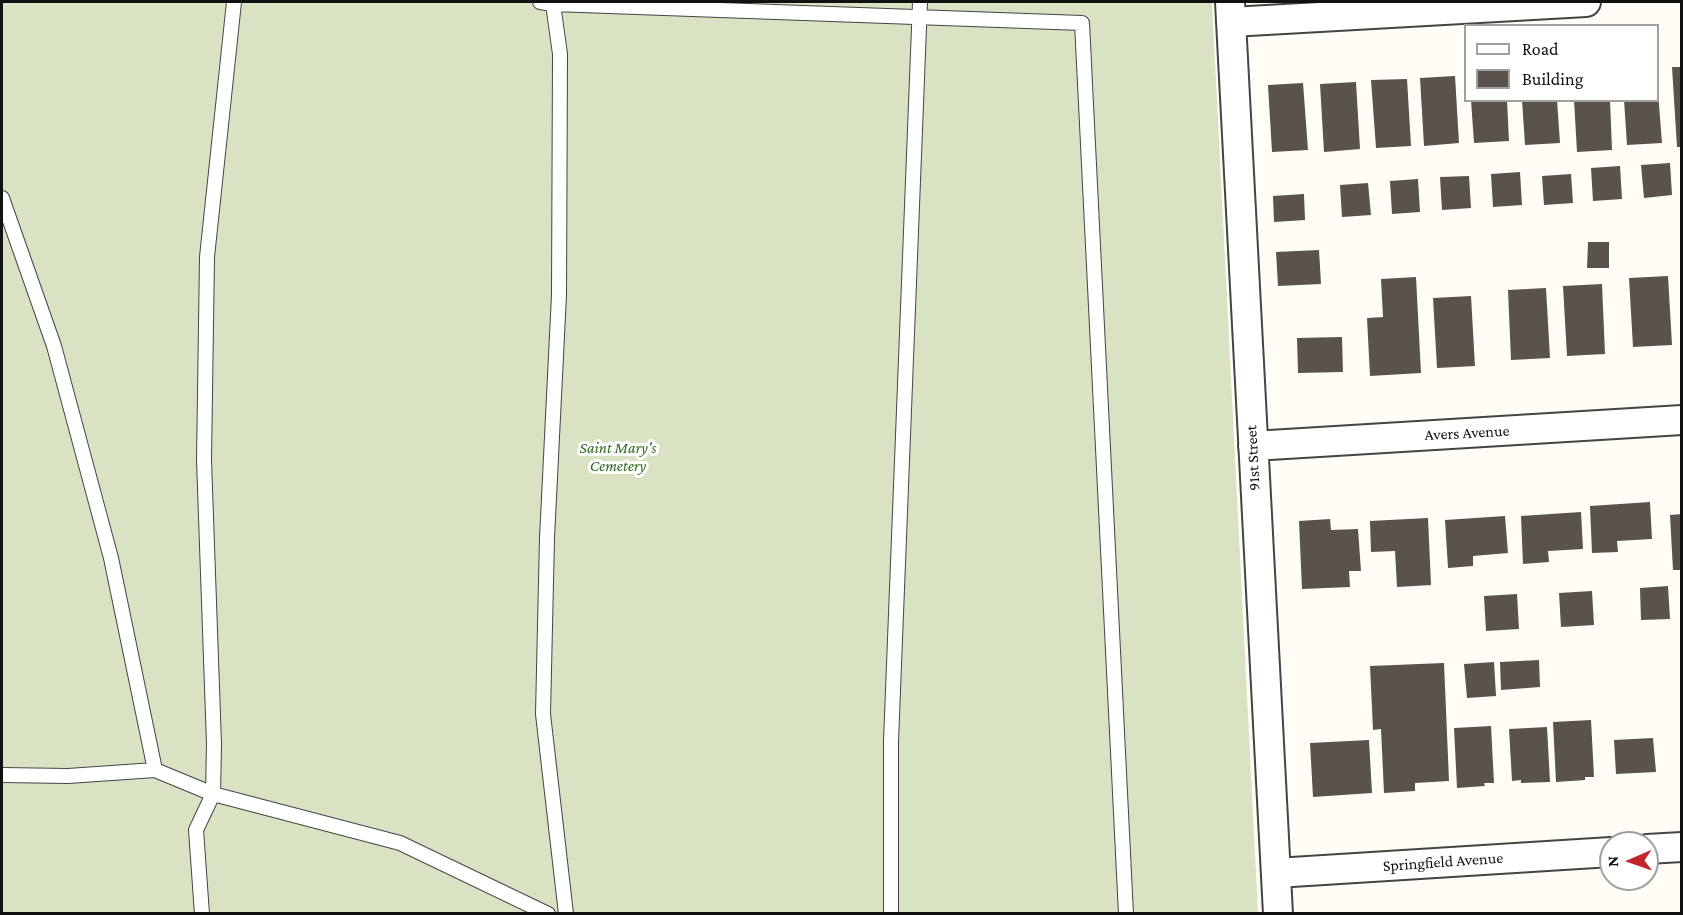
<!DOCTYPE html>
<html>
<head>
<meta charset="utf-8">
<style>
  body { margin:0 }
  #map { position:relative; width:1683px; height:915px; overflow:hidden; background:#fffdf5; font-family:"Crimson Pro",serif }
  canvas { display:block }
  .frame { position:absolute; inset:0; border:3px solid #111; pointer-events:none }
  .legend { position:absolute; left:1464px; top:24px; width:195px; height:78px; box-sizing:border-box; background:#fff; border:2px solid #a0a0a0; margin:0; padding:8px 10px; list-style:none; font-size:18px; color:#111 }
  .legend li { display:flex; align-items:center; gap:12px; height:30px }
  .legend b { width:30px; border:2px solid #a0a0a0 }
  .north { position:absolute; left:1599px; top:831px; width:60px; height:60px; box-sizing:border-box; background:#fff; border:2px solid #a0a0a0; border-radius:50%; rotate:268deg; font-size:16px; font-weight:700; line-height:24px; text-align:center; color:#111 }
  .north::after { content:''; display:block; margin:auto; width:21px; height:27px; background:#c4262e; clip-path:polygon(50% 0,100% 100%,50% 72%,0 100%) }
</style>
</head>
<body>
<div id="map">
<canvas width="1683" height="915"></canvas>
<div class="frame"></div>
<ul class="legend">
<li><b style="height:8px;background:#fff"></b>Road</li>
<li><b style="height:16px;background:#5a524d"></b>Building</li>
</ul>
<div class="north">N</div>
</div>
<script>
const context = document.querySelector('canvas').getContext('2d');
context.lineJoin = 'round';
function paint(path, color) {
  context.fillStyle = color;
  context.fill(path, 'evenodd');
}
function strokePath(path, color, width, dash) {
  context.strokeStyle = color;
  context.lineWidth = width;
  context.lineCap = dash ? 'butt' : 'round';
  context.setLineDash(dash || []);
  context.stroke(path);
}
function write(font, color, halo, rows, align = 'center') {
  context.font = font + ' "Crimson Pro",serif';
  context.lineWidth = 6;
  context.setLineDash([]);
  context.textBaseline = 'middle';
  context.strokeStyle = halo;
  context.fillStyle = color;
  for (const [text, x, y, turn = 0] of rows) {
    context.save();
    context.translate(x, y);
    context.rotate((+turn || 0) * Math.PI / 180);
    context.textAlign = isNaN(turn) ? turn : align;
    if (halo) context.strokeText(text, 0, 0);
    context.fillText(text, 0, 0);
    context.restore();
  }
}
paint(new Path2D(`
  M 2,2 L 1212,2 L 1258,913 L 2,914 Z`), '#d9e3c4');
paint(new Path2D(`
  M 1672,67 L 1682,67 L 1682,147 L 1677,147 Z
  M 1455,76 L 1459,143 L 1424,146 L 1420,78 Z
  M 1407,79 L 1411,146 L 1376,148 L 1371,80 Z
  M 1356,82 L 1360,149 L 1324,152 L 1320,84 Z
  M 1303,83 L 1308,150 L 1272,152 L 1268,85 Z
  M 1658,92 L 1662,143 L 1627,145 L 1624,100 L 1658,100 Z
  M 1471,100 L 1507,100 L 1509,141 L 1474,143 Z
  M 1522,100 L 1557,100 L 1560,143 L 1525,145 Z
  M 1574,100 L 1610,100 L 1612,150 L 1577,152 Z
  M 1670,163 L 1672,195 L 1644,198 L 1641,165 Z
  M 1620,166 L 1622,199 L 1593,201 L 1591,168 Z
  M 1520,172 L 1522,205 L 1493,207 L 1491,174 Z
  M 1571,174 L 1573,203 L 1544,205 L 1542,176 Z
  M 1469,176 L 1471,208 L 1442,210 L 1440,177 Z
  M 1418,179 L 1420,212 L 1392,214 L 1390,181 Z
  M 1368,183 L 1371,215 L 1342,217 L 1340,185 Z
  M 1304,194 L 1305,220 L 1274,222 L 1273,196 Z
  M 1588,242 L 1609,242 L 1609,268 L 1587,268 Z
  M 1319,250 L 1321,284 L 1278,286 L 1276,252 Z
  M 1668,276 L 1672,345 L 1633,347 L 1629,278 Z
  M 1416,277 L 1421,373 L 1370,376 L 1367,318 L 1383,317 L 1381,279 Z
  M 1602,284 L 1605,354 L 1567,356 L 1563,286 Z
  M 1546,288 L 1550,358 L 1511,360 L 1508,290 Z
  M 1471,296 L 1475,366 L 1437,368 L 1433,298 Z
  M 1342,337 L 1343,372 L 1298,373 L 1297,338 Z
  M 1650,502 L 1652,539 L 1617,541 L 1618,552 L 1592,553 L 1590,506 Z
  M 1581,512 L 1583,549 L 1548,551 L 1549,562 L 1523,564 L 1521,516 Z
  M 1682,514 L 1682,570 L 1673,570 L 1670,515 Z
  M 1505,516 L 1508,553 L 1473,556 L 1473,566 L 1448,568 L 1445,520 Z
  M 1428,518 L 1431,585 L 1397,587 L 1395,551 L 1371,552 L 1370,521 Z
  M 1330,519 L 1331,530 L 1358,529 L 1361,571 L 1349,571 L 1350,587 L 1302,589 L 1299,521 Z
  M 1668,586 L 1670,619 L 1641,620 L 1640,588 Z
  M 1592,591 L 1594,625 L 1561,627 L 1559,593 Z
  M 1517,594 L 1519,629 L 1486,631 L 1484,596 Z
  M 1539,660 L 1540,687 L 1501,690 L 1500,662 Z
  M 1494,662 L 1496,696 L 1467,698 L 1464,664 Z
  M 1444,663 L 1449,781 L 1415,783 L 1415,791 L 1384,793 L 1381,729 L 1373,730 L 1370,666 Z
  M 1591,720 L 1594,777 L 1585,777 L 1585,780 L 1556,782 L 1553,722 Z
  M 1491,726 L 1494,783 L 1484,783 L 1485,786 L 1457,788 L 1454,728 Z
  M 1547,727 L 1550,782 L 1521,783 L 1521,780 L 1512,781 L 1509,729 Z
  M 1653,738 L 1656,772 L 1616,774 L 1614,740 Z
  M 1369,740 L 1372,793 L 1313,797 L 1310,743 Z`), '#5a524d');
const lane = new Path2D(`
  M 540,2 L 553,4 L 1082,23 L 1126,914
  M 553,4 L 560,54 L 559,295 L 547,538 L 543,714 L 566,914
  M 2,198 L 54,346 L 111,558 L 155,770
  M 2,775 L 68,776 L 155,770 L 213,794 L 400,843 L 548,914
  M 202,914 L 196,830 L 213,794 L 214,744 L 204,460 L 207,257 L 234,2
  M 891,914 L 891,741 L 920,2`);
const street = new Path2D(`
  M 1230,2 L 1278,914
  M 1231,22 L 1586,2
  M 1253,446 L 1682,420
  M 1647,849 L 1682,847
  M 1276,873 L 1611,852`);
strokePath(lane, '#444', 16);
strokePath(street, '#444', 32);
strokePath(lane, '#fff', 14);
strokePath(street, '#fff', 28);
write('16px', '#111', '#fff', [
  ["Avers Avenue",1467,433,-3],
  ["91st Street",1253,458,-93],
  ["Springfield Avenue",1443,862,-4]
]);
write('italic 16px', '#2f6b1f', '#fff', [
  ["Saint Mary's",618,448],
  ["Cemetery",618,466]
]);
</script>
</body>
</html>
